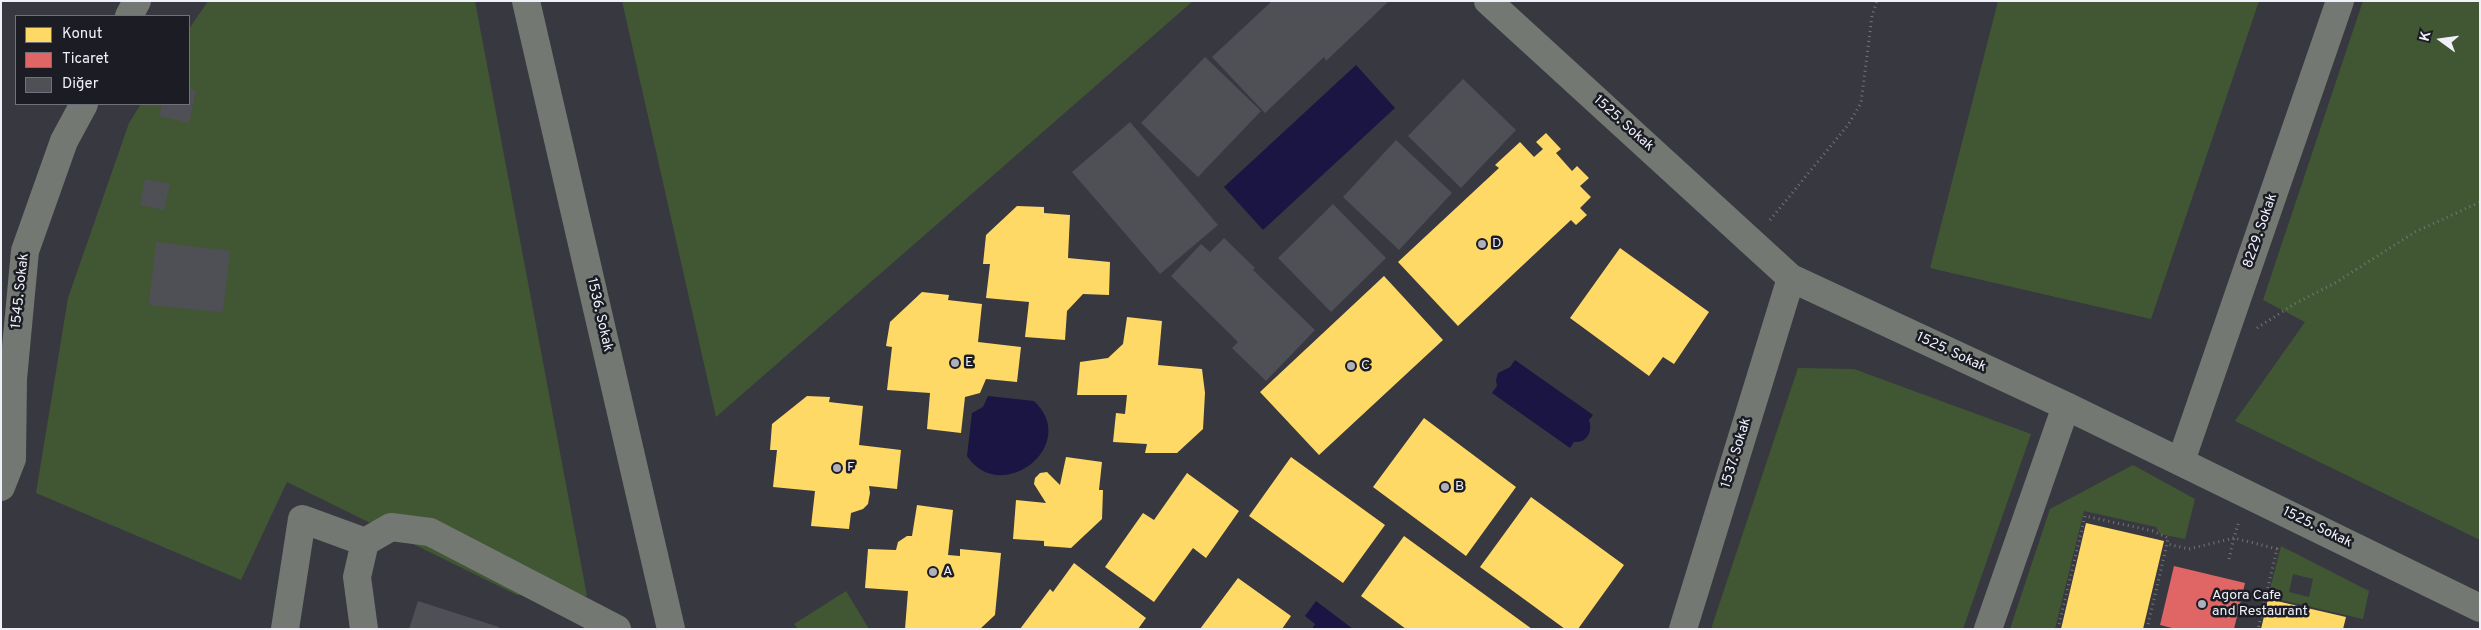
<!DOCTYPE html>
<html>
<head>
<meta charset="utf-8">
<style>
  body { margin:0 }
  #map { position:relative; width:2481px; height:630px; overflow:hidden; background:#383840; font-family:Overpass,sans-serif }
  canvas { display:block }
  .frame { position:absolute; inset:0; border:2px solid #eff0fa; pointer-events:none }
  .legend { position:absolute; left:15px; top:15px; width:175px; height:90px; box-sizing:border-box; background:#1c1d24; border:1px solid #70717a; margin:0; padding:6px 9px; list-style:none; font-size:15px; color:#eff0fa }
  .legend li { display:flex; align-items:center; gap:10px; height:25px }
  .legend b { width:25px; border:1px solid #70717a }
  .north { position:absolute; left:2416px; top:15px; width:50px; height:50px; -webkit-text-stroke:4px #1c1d24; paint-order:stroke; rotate:284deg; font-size:14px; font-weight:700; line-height:20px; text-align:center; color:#eff0fa }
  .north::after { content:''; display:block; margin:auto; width:18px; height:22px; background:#eff0fa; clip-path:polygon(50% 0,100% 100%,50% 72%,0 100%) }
</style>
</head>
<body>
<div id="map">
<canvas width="2481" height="630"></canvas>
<div class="frame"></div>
<ul class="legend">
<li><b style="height:14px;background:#ffd966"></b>Konut</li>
<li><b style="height:14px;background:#e06666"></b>Ticaret</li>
<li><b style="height:14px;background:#4f4f56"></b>Diğer</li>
</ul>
<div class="north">K</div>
</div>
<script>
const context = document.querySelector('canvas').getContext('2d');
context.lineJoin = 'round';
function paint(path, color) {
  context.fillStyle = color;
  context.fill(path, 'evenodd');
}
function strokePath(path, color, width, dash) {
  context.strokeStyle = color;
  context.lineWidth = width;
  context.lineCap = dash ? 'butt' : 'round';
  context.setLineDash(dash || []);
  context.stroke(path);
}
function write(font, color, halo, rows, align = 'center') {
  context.font = font + ' Overpass,sans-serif';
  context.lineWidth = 5;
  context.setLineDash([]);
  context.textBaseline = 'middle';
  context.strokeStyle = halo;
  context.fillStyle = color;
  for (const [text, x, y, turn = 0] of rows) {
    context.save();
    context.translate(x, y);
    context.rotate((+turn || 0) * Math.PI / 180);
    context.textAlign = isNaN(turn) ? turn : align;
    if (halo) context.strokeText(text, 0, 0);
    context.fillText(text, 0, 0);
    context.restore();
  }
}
paint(new Path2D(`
  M 208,1 L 475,1 L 587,596 L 517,595 L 287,482 L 241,580 L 36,493 L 68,298 L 129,123 L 141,104 L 189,104 L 189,29 Z
  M 622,1 L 1193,1 L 716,417 Z
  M 1998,1 L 2259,1 L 2151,319 L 1930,268 Z
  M 2363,1 L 2480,1 L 2480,540 L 2235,421 L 2305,322 L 2263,300 Z
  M 1798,368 L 1854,369 L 2031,434 L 1963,629 L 1711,629 Z
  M 2133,465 L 2195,499 L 2185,539 L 2160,534 L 2156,527 L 2084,511 L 2055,629 L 2010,629 L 2050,509 Z
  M 2281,546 L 2369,591 L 2363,619 L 2268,597 ZM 2293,574 L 2313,579 L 2309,597 L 2289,592 Z
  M 846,591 L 869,629 L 798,629 L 794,624 Z`), '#415734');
paint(new Path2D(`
  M 1356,65 L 1395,108 L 1263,230 L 1224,187 Z
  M 1515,360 L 1593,415 L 1589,420 C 1593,432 1587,443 1574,442 L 1570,448 L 1492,393 L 1497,386 L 1496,380 L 1498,373 L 1510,367 Z
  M 988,396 L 1034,401 C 1081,445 1001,507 967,456 L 972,413 L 983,407 Z
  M 1316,601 L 1353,629 L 1312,629 L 1315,624 L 1305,616 Z`), '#1a1543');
paint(new Path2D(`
  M 1546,133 L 1561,149 L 1556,153 L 1572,171 L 1577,166 L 1589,178 L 1580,186 L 1591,197 L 1580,208 L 1587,215 L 1576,225 L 1571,220 L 1458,326 L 1398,262 L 1499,168 L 1495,165 L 1520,142 L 1534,157 L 1543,149 L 1536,142 Z
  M 1017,206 L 1044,207 L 1044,213 L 1070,215 L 1068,258 L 1110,262 L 1109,295 L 1083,294 L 1067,311 L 1065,340 L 1025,337 L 1029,302 L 986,298 L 990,264 L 983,264 L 986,235 Z
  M 1620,248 L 1709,312 L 1674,364 L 1663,357 L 1649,376 L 1570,318 Z
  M 1384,276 L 1443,340 L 1319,455 L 1260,392 Z
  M 922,292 L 949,295 L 948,300 L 982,304 L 978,342 L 1021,347 L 1017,382 L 986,379 L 980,393 L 965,397 L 961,433 L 927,429 L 930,393 L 887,390 L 892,347 L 886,346 L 890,322 Z
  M 1127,317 L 1162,321 L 1158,365 L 1202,369 L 1205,393 L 1203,429 L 1177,453 L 1145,453 L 1147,444 L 1113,442 L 1116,413 L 1125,414 L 1127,395 L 1077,395 L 1080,362 L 1108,358 L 1123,344 Z
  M 807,396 L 830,397 L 829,402 L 863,406 L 859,445 L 901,450 L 897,489 L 869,486 L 870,493 L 868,504 L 863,509 L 851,513 L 849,529 L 811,526 L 815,491 L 773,487 L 777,450 L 770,450 L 772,424 Z
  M 1424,418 L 1516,487 L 1466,556 L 1373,487 Z
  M 1066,457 L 1102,462 L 1099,490 L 1103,490 L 1102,519 L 1071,548 L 1044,546 L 1044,541 L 1013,539 L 1016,500 L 1046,503 L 1034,484 L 1035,478 L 1040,473 L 1047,472 L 1060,485 Z
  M 1291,457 L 1385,525 L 1343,583 L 1249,516 Z
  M 1187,473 L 1239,511 L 1206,558 L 1193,548 L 1154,602 L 1105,567 L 1143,513 L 1154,520 Z
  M 1531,497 L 1624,565 L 1578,629 L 1565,629 L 1480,567 Z
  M 917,505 L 953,510 L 948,555 L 960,556 L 960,549 L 1001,553 L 995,615 L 980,629 L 905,629 L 908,591 L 865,588 L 868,549 L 896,550 L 898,542 L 907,536 L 912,536 Z
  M 2086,523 L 2164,541 L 2143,629 L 2061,629 Z
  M 1404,536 L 1532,629 L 1406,629 L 1361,596 Z
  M 1074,563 L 1146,618 L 1138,629 L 1020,629 L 1050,589 L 1053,592 Z
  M 1238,578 L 1291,616 L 1282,629 L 1200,629 Z
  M 2268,599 L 2346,617 L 2343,629 L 2261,629 Z`), '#ffd966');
paint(new Path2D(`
  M 2174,566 L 2245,583 L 2234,629 L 2176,629 L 2160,625 Z`), '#e06666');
paint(new Path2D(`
  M 1272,1 L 1389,1 L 1326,61 L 1324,57 L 1265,113 L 1212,57 Z
  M 1205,57 L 1261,111 L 1198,177 L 1141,123 Z
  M 1463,79 L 1516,130 L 1461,188 L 1408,136 Z
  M 189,88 L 196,90 L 189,123 L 159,116 L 162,104 L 189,104 Z
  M 1130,122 L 1218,225 L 1160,274 L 1072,172 Z
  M 1396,140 L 1452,193 L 1399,250 L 1343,197 Z
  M 145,179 L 170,184 L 164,210 L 140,205 Z
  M 1333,204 L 1386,258 L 1331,312 L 1278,258 Z
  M 1224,238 L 1255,268 L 1253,270 L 1315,330 L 1266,381 L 1232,348 L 1238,342 L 1171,276 L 1201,244 L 1210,252 Z
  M 156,242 L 230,251 L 223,312 L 149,305 Z
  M 418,601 L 499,627 L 498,629 L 409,629 Z`), '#4f4f56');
strokePath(new Path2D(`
  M 1770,220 L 1848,125 L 1861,103 L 1872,16 L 1877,1
  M 2257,328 L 2296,303 L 2335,283 L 2415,232 L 2480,202
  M 2229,559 L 2234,538 L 2277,549 L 2258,629
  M 2058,629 L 2085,516 L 2153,531 L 2168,538 L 2167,544
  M 2147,629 L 2167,544 L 2189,549 L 2234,538 L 2239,521`), '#747676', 3, [1, 4]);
strokePath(new Path2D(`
  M 526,1 L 671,629
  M 1488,1 L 1791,278 L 2066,406 L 2480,608
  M 129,16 L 137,1
  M 2181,461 L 2340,1
  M 1,487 L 12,459 L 13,379 L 25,251 L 64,141 L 84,104
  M 285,629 L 302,519 L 365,542
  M 364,629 L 357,577 L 365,542 L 391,527 L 430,532 L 617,629
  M 1683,629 L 1791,278
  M 1988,629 L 2066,406`), '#747872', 28);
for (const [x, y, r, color] of [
  [1482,244,5,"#afb0b9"],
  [955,363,5,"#afb0b9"],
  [1351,366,5,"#afb0b9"],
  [837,468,5,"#afb0b9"],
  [1445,487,5,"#afb0b9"],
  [933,572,5,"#afb0b9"],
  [2202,604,5,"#afb0b9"]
]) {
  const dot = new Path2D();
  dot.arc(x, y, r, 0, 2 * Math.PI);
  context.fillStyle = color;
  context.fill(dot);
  strokePath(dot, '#1c1d24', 2);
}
write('14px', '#eff0fa', '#1c1d24', [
  ["1525. Sokak",1623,124,42],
  ["8229. Sokak",2261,231,-71],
  ["1545. Sokak",21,291,-84],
  ["1536. Sokak",599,315,77],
  ["1525. Sokak",1951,353,25],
  ["1537. Sokak",1737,453,-73],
  ["1525. Sokak",2317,528,26]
]);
write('14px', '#eff0fa', '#1c1d24', [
  ["D",1492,244],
  ["E",965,363],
  ["C",1361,366],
  ["F",847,468],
  ["B",1455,487],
  ["A",943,572],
  ["Agora Cafe",2212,596],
  ["and Restaurant",2212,612]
], 'left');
</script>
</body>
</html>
